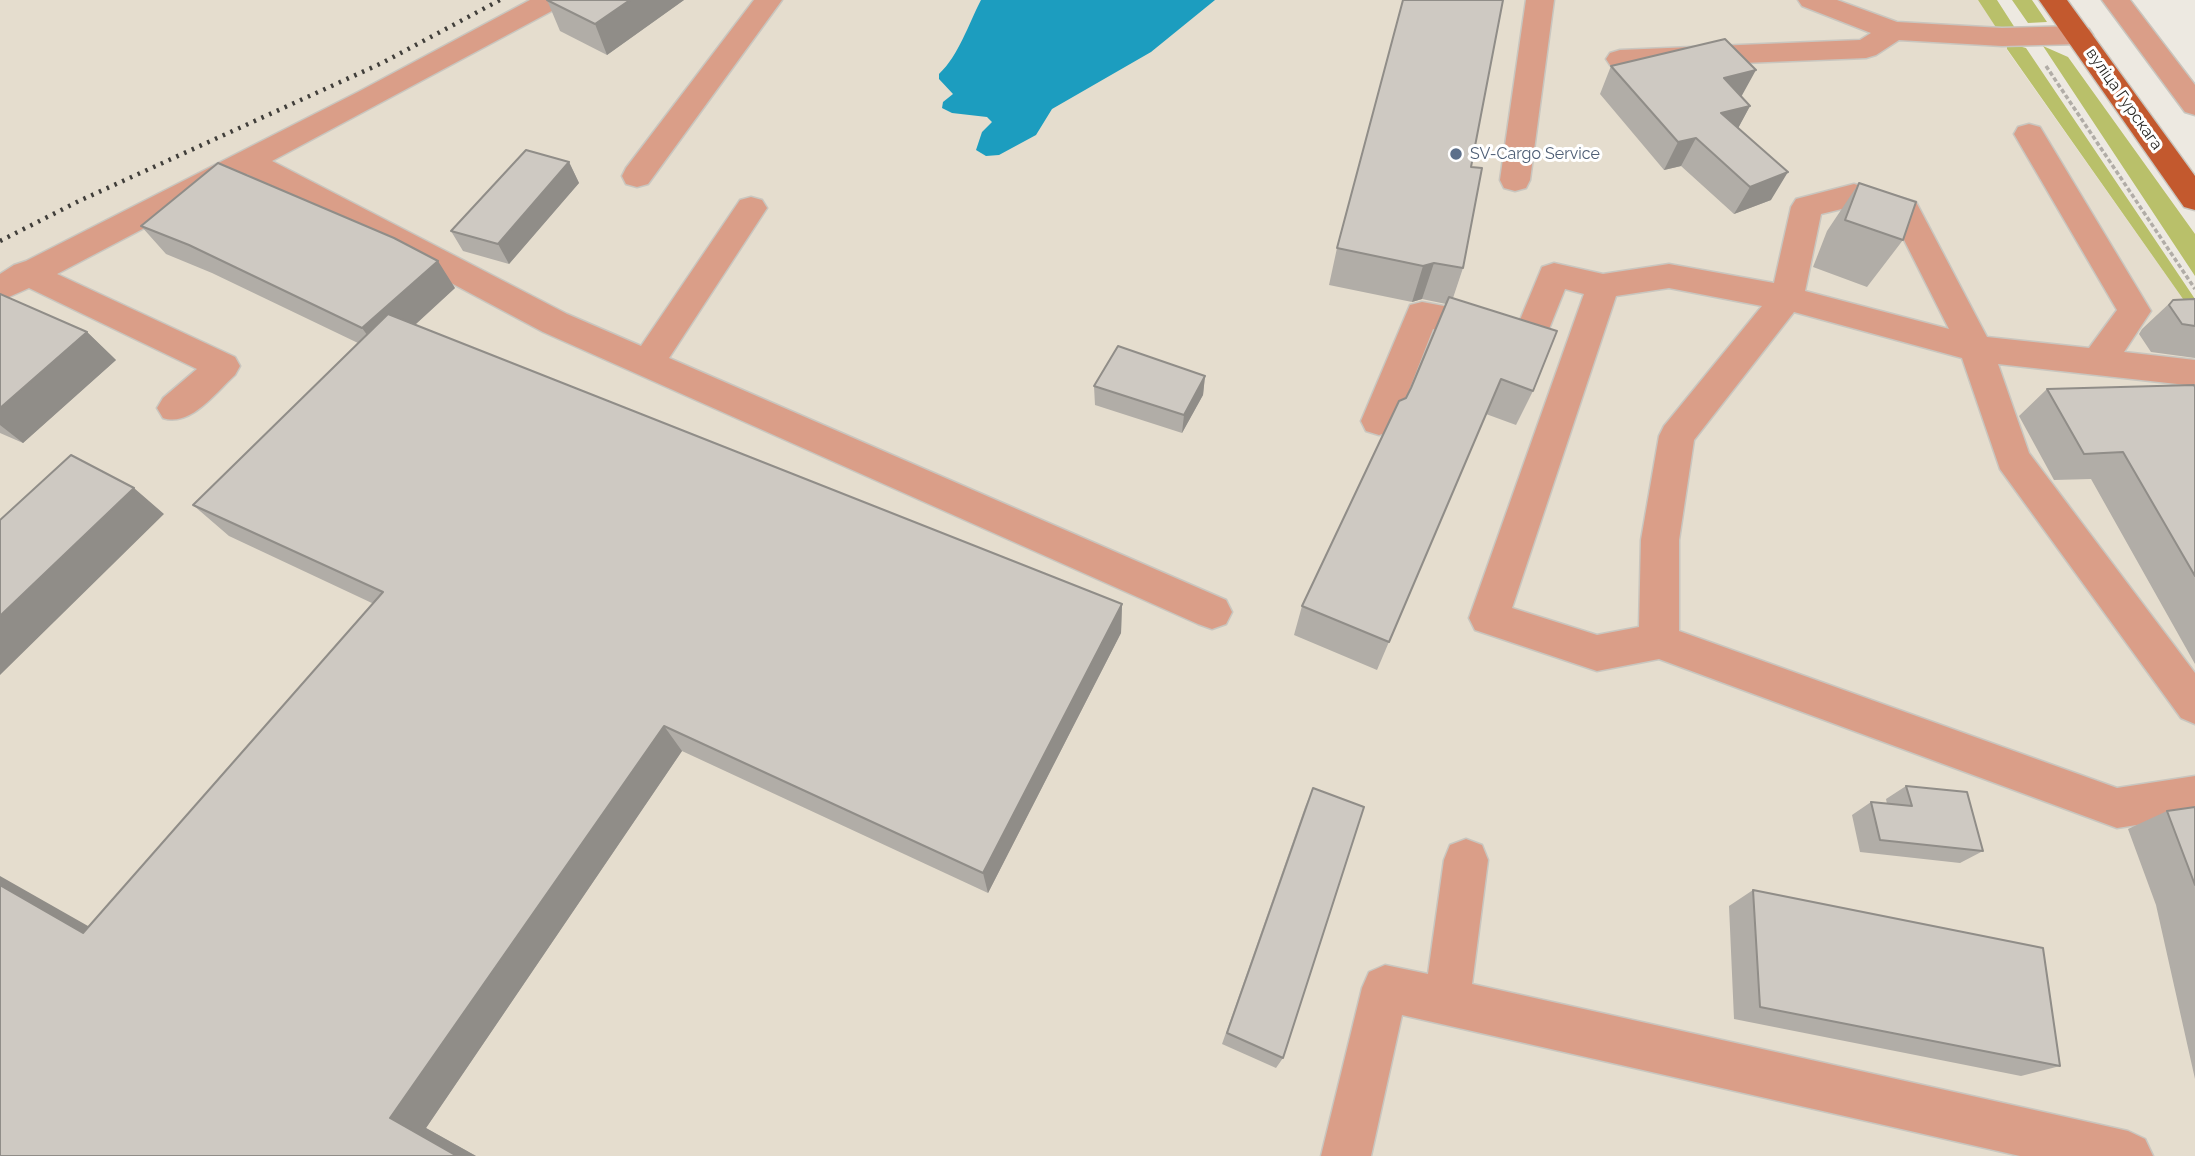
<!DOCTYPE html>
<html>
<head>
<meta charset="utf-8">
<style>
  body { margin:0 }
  canvas { display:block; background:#ede9e1 }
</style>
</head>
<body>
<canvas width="2195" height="1156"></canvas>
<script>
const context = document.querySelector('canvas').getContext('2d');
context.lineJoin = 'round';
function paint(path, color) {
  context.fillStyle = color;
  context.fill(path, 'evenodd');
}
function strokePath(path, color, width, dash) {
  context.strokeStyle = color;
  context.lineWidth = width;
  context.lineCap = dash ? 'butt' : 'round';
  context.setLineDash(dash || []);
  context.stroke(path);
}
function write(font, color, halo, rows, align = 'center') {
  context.font = font + ' Raleway,sans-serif';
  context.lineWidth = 6;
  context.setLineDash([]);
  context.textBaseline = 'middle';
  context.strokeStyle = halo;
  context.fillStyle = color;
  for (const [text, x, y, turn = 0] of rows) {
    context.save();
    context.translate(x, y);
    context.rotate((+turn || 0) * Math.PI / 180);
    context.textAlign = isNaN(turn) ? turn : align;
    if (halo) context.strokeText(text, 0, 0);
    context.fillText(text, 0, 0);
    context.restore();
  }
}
paint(new Path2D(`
  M 0,0 L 1978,0 L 2007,43 L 2007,50 L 2195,316 L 2195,1156 L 0,1156 Z`), '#e5ddce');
paint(new Path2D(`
  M 1978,0 L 1997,0 L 2015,28 L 1997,29 Z
  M 2012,0 L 2032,0 L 2047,22 L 2028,23 Z
  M 2007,43 L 2026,48 L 2195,299 L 2195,316 L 2007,49 Z
  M 2043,46 L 2068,57 L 2195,234 L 2195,276 Z`), '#b9c06a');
paint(new Path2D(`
  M 981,0 L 1215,0 L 1151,52 L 1052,109 L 1036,135 L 999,155 L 986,156 L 976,150 L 982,132 L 992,122 L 987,117 L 952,113 L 942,108 L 943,102 L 953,94 L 939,79 L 939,74 C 959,55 968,25 981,0 Z`), '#1c9dbf');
const minor = new Path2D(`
  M 530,0 L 565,0 L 561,6 L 272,161 L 567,314 L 641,346 L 740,200 L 751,197 L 762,200 L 767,208 L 669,358 L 1226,600 L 1232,612 L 1226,624 L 1212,629 L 1198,624 L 543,332 L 247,174 L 57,274 L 235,357 L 240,366 L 235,375 C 215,393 191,427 163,418 L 157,408 L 163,398 L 197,369 L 29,288 L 0,301 L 0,274 L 14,265 L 26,261 L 358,92 Z
  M 754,0 L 782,0 L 648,184 L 637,187 L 626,184 L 622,176 L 626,168 Z
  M 1526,0 L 1554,0 L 1530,180 L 1526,188 L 1515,191 L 1504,188 L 1500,180 Z
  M 1798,0 L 1837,0 L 1897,22 L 2002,28 L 2079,26 L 2089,29 L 2093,35 L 2089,41 L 2079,44 L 2002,46 L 1899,40 L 1876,55 L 1866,58 L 1620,68 L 1610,65 L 1606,59 L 1610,53 L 1620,50 L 1860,40 L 1871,33 L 1802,6 Z
  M 2102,0 L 2130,0 L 2195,85 L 2195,115 L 2185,112 Z
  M 2029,124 L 2040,127 L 2151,311 L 2124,352 L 2195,360 L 2195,386 L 1998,364 L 2029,453 L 2195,673 L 2195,724 L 2181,718 L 2000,469 L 1962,358 L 1794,312 L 1694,440 L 1679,540 L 1679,631 L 2117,788 L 2195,776 L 2195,816 L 2117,828 L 1659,659 L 1597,671 L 1475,630 L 1469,618 L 1584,294 L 1565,289 L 1543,344 L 1531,348 L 1433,329 L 1397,421 L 1392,431 L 1379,435 L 1366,431 L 1361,421 L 1410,305 L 1422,302 L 1520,320 L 1542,267 L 1554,263 L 1603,274 L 1669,264 L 1774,283 L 1791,207 L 1796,199 L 1854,184 L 1916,202 L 1987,337 L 2089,348 L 2117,310 L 2014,134 L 2018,127 ZM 1854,206 L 1893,218 L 1949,329 L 1805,291 L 1821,214 ZM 1669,288 L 1762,306 L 1664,426 L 1659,436 L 1641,540 L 1639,627 L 1597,635 L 1512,608 L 1616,296 Z
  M 1466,839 L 1482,845 L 1488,860 L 1472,984 L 2128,1131 L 2145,1139 L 2153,1156 L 2020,1156 L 1402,1015 L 1371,1156 L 1321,1156 L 1362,988 L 1369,972 L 1385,965 L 1428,974 L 1444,860 L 1450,845 Z`);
const major = new Path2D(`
  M 2039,0 L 2067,0 L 2195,176 L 2195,210 L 2184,207 Z`);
strokePath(minor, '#c9c6bf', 3);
strokePath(major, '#c9c6bf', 3);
strokePath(new Path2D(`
  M 2046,66 L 2195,289`), '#b1ada7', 3.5, [4.5, 2.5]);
paint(minor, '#da9e88');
paint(major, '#c3592e');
strokePath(new Path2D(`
  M 0,241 L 79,201 L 382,63 L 500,0`), '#403e3a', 4.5, [2.5, 6]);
paint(new Path2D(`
  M 547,0 L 684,0 L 607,55 L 560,31 Z
  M 1611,66 L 1750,106 L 1738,128 L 1771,200 L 1734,214 L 1681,166 L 1664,170 L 1600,94 Z
  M 569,162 L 579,183 L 509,264 L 463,251 L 451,231 Z
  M 1471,167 L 1463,268 L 1453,298 L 1533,391 L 1516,425 L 1486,414 L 1377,670 L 1294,635 L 1302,606 L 1411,388 L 1446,304 L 1422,299 L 1412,302 L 1329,285 L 1337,248 Z
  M 1859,183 L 1903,240 L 1867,287 L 1813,267 L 1827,231 Z
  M 141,226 L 455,288 L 415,325 L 1122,604 L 1121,633 L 988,893 L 682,751 L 426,1128 L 476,1156 L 0,1156 L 89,927 L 374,604 L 229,536 L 193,505 L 358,343 L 212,273 L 166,254 Z
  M 0,294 L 87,332 L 116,360 L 23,443 L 0,433 Z
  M 2195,299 L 2195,358 L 2151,352 L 2139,334 L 2142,329 L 2173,300 Z
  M 1205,376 L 1203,395 L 1182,433 L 1095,405 L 1094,386 Z
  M 2195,387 L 2195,664 L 2091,479 L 2054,480 L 2019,416 L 2047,389 Z
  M 1906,786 L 1983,851 L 1960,863 L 1860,852 L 1852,815 L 1871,802 L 1887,804 L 1886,799 Z
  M 1313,788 L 1283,1058 L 1276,1068 L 1222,1044 L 1305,807 Z
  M 2195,807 L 2195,1079 L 2156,905 L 2128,829 L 2167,811 Z
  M 1753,890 L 2060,1066 L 2021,1076 L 1734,1019 L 1729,906 Z`), '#b1ada7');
paint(new Path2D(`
  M 630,0 L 684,0 L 607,55 L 595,24 Z
  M 1756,70 L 1740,99 L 1724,78 Z
  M 1750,106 L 1735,134 L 1721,113 Z
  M 1696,138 L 1681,166 L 1664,170 L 1678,142 Z
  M 569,162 L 579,183 L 509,264 L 498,244 Z
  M 1788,172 L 1771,200 L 1734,214 L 1750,187 Z
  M 438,261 L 455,288 L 382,355 L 362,328 Z
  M 1434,263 L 1422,299 L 1412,302 L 1423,266 Z
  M 87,332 L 116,360 L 23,443 L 0,425 L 0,408 Z
  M 1205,376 L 1203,395 L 1182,433 L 1184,415 Z
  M 134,488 L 164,514 L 0,675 L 0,616 Z
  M 1122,604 L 1121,633 L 988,893 L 983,873 Z
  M 664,726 L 682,751 L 426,1128 L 476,1156 L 457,1156 L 390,1118 Z
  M 0,876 L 132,951 L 83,933 L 0,885 Z`), '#908d88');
const building = new Path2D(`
  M 547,0 L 630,0 L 595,24 Z
  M 1403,0 L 1503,0 L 1471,167 L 1482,168 L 1463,268 L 1434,263 L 1423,266 L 1337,248 Z
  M 1725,39 L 1756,70 L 1724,78 L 1750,106 L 1721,113 L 1788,172 L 1750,187 L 1696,138 L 1678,142 L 1611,66 Z
  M 526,150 L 569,162 L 498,244 L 451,231 Z
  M 218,163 L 394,238 L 438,261 L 362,328 L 189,245 L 141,226 Z
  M 1859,183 L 1916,202 L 1903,240 L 1845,220 Z
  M 0,294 L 87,332 L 0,408 Z
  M 1449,297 L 1557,331 L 1533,391 L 1501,379 L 1389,642 L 1302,606 L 1399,401 L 1406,398 L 1411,388 Z
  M 2195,299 L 2195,326 L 2182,324 L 2169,305 L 2173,300 Z
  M 388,314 L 1122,604 L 983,873 L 664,726 L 390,1118 L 457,1156 L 0,1156 L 0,885 L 83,933 L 383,592 L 193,505 Z
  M 1118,346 L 1205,376 L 1184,415 L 1094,386 Z
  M 2194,385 L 2195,387 L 2195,576 L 2123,452 L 2084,454 L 2047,389 Z
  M 71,455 L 134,488 L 0,616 L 0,520 Z
  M 1906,786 L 1967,792 L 1983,851 L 1880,840 L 1871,802 L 1912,806 Z
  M 1313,788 L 1364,807 L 1283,1058 L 1227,1033 Z
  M 2195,807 L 2195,885 L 2167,811 Z
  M 1753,890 L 2043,948 L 2060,1066 L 1760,1007 Z`);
paint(building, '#cec9c2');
strokePath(building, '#908d88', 2);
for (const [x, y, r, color] of [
  [1456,154,7,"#5c6f8a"]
]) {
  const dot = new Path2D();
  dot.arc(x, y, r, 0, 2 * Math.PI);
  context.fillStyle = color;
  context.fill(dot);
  strokePath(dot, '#fff', 2.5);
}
write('16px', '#272522', '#fff', [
  ["вуліца Гурскага",2124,99,55]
]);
write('16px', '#4e5e75', '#fff', [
  ["SV-Cargo Service",1470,154]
], 'left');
</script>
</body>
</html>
